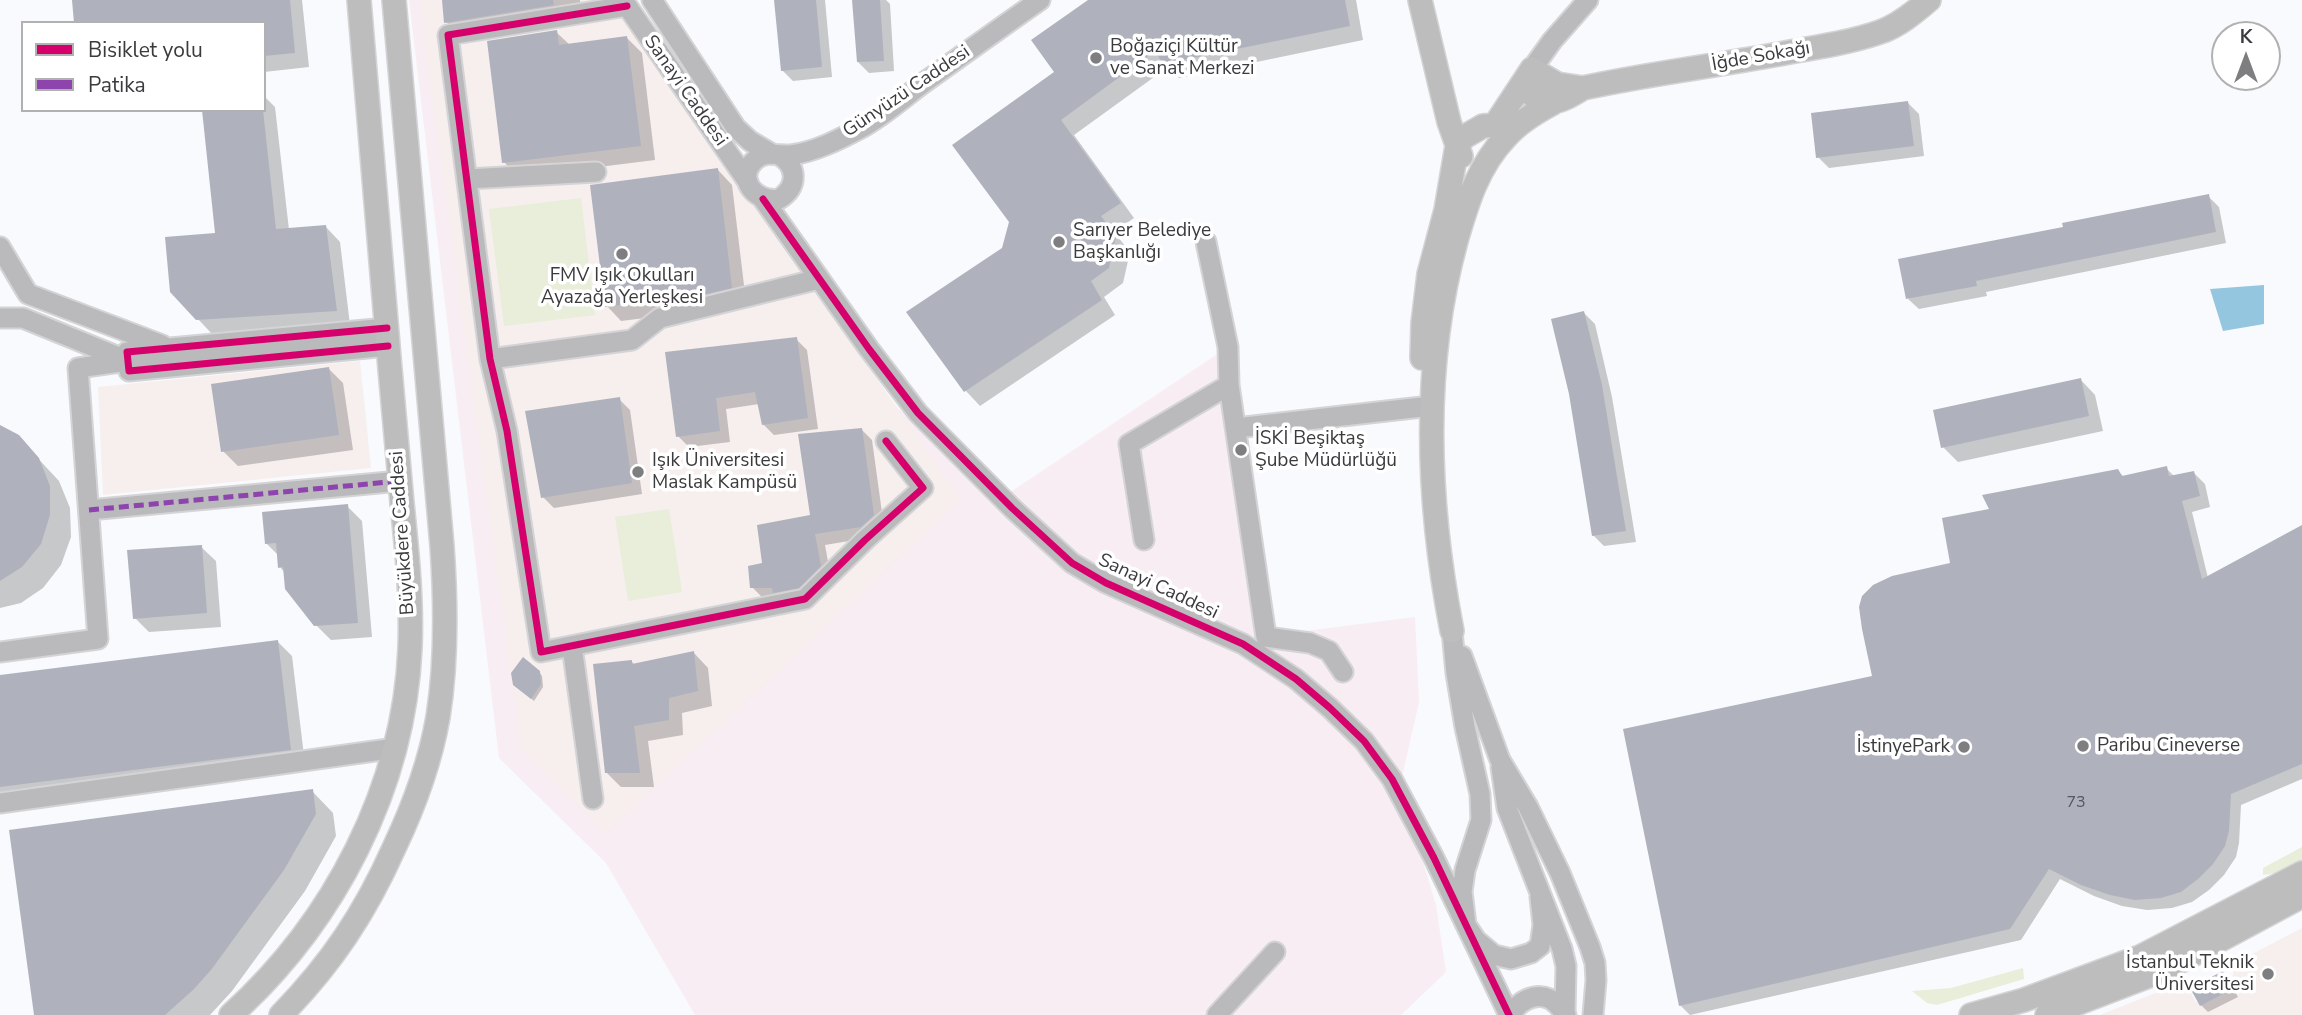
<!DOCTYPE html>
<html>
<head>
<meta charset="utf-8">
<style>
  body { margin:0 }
  #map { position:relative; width:2302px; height:1015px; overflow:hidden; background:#f9fafd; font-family:"Nunito Sans",sans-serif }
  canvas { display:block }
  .legend { position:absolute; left:21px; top:21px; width:245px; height:91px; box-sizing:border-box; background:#fff; border:2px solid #b1b1b2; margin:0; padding:9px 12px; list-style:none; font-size:21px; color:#3b3b3e }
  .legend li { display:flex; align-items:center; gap:14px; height:35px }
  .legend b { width:35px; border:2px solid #b1b1b2 }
  .north { position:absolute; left:2211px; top:21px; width:70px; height:70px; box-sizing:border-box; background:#fff; border:2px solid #b1b1b2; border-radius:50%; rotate:0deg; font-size:19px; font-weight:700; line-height:28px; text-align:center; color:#3b3b3e }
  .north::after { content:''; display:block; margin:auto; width:24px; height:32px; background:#7e7e81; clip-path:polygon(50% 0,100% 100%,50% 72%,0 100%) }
</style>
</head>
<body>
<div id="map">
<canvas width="2302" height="1015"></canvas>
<ul class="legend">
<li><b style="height:9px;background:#d6006c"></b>Bisiklet yolu</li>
<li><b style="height:9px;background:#8e44ad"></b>Patika</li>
</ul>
<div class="north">K</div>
</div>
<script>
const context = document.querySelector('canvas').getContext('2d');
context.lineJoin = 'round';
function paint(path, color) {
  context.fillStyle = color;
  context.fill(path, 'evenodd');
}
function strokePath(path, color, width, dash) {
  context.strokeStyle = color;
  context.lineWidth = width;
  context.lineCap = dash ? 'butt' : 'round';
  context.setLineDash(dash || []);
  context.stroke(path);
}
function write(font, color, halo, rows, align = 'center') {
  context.font = font + ' "Nunito Sans",sans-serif';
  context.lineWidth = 7;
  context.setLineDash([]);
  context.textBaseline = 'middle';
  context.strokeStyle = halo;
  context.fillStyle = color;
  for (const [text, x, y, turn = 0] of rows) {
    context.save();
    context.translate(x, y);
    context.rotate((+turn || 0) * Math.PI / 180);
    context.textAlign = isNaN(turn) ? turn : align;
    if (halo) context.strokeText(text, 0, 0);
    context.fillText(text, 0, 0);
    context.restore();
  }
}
paint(new Path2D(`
  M 409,0 L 603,0 L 819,279 L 869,381 L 997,501 L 1228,347 L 1266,636 L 1415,617 L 1419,702 L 1400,786 L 1436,905 L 1446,972 L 1401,1015 L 695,1015 L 606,863 L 499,758 Z`), '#f8edf2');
paint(new Path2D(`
  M 419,0 L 612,0 L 961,499 L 606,833 L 521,749 Z
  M 360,361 L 371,468 L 103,495 L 98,387 Z
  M 2302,928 L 2302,1015 L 2100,1015 L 2163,990 L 2189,990 L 2196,1002 L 2231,984 L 2235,963 Z`), '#f7eeee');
paint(new Path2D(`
  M 581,198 L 595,315 L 504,326 L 489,209 Z
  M 669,509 L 682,592 L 628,601 L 615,517 Z
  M 2302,847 L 2302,860 L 2282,872 L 2263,875 L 2263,868 Z
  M 2023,968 L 2024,979 L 1937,1005 L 1927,1003 L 1912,991 L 1951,988 Z`), '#e8eed9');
paint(new Path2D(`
  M 2264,285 L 2264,324 L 2223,331 L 2210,289 Z`), '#94c6df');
paint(new Path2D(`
  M 74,0 L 302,0 L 309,67 L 264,72 L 264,23 Z
  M 444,0 L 580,0 L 581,17 L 461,36 L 446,22 Z
  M 776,0 L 825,0 L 832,77 L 793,81 L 782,70 Z
  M 854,0 L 886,0 L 890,4 L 894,71 L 869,73 L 858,62 Z
  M 1091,0 L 1356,0 L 1363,40 L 1179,78 L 1168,67 L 1074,135 L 1134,218 L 1114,232 L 1130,252 L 1123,283 L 1104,297 L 1115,315 L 980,406 L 966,391 L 1004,249 L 1057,72 Z
  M 556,32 L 570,45 L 627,38 L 642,53 L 655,160 L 518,177 L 504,162 Z
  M 264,96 L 275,107 L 289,230 L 326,227 L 340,242 L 350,325 L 212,334 L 197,318 L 217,235 L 203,110 L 264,110 Z
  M 1908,103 L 1919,114 L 1924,156 L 1829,168 L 1818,157 Z
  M 718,170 L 732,185 L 746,302 L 717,309 L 621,321 L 607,306 Z
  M 2208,196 L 2219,207 L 2226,243 L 1986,292 L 1987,296 L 1919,309 L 1908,299 L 2065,228 Z
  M 1584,313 L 1595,324 L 1612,397 L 1636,542 L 1604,546 L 1593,535 Z
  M 796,339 L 807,350 L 818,429 L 774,435 L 763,424 L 759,404 L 726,409 L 730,442 L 689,447 L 678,436 L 667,353 Z
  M 328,368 L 343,383 L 353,450 L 238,466 L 223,451 Z
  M 2081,380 L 2095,395 L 2103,431 L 1958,462 L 1943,447 Z
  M 619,399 L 630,410 L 642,494 L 554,508 L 543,497 Z
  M 0,427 L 18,437 L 59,481 L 70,508 L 71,537 L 61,565 L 43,588 L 21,603 L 0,608 Z
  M 861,429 L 872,440 L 884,527 L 873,537 L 825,545 L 831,578 L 810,598 L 763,598 L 752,587 L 764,565 L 812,516 Z
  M 2166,468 L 2175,477 L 2194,473 L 2205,484 L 2210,507 L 2192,512 L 2208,578 L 2302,527 L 2302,779 L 2241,805 L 2239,843 L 2236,857 L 2224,875 L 2209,890 L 2192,902 L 2172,908 L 2147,910 L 2122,906 L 2094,896 L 2060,879 L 2021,940 L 1690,1015 L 1680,1005 L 1874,677 L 1991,510 L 2118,471 L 2124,477 Z
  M 347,506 L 362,521 L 372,637 L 331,640 L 316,625 L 285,573 L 280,567 L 279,556 L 266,543 Z
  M 201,547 L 216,561 L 221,627 L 149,632 L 135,618 Z
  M 278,642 L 292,656 L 305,764 L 0,797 L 0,677 Z
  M 694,653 L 708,668 L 712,706 L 682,713 L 683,735 L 648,741 L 654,787 L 621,787 L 606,772 L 631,661 L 635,665 Z
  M 539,672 L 542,676 L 543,687 L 534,701 L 519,688 Z
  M 312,791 L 333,813 L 336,836 L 305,891 L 232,991 L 210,1015 L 36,1015 Z
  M 2222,973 L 2229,980 L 2238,997 L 2208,1012 L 2201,1005 L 2192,989 Z`), '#0003');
paint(new Path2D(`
  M 72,0 L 290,0 L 295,53 L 264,56 L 264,23 L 74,23 Z
  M 442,0 L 553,0 L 554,5 L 444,23 Z
  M 774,0 L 816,0 L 822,67 L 781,71 Z
  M 852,0 L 880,0 L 884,61 L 857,62 Z
  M 1088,0 L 1345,0 L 1350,26 L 1163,64 L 1155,51 L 1061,120 L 1121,203 L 1101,216 L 1116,236 L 1109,268 L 1091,281 L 1102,300 L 964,392 L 906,312 L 1002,248 L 1009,222 L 952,145 L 1054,72 L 1031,40 Z
  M 557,30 L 559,45 L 627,36 L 641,146 L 502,163 L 487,41 Z
  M 1908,101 L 1914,146 L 1816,158 L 1811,113 Z
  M 202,110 L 263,110 L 276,229 L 326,225 L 337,311 L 196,320 L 170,292 L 165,237 L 215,233 Z
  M 718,168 L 732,288 L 702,295 L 605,307 L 590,185 Z
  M 2209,194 L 2216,232 L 1976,281 L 1977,286 L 1906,299 L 1898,259 L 2063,227 L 2062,223 Z
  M 1584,311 L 1602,385 L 1626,531 L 1592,536 L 1569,394 L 1551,319 Z
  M 797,337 L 808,418 L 762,425 L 755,392 L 716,398 L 720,431 L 676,437 L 665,352 Z
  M 329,367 L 339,435 L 221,452 L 211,384 Z
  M 2081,378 L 2089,416 L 1941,448 L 1933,410 Z
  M 620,397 L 632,483 L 541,498 L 525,411 Z
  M 0,425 L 19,435 L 39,458 L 50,486 L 50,515 L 41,544 L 22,567 L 0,581 Z
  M 862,428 L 874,515 L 861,527 L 815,534 L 821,566 L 799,588 L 773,593 L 772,588 L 750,588 L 748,566 L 762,563 L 757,525 L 810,515 L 798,434 Z
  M 2167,466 L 2169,476 L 2194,471 L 2200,496 L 2182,501 L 2202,579 L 2302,525 L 2302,764 L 2231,794 L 2229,831 L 2225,846 L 2213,864 L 2198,879 L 2181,892 L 2161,898 L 2135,900 L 2110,895 L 2081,885 L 2049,869 L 2010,929 L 1679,1006 L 1623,729 L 1872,676 L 1862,629 L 1859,607 L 1862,596 L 1873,585 L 1892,576 L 1950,563 L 1942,518 L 1989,509 L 1982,495 L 2118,469 L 2122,476 Z
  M 348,504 L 358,623 L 314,626 L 285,589 L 283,567 L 278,568 L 276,543 L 265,544 L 262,512 Z
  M 202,545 L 207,613 L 133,619 L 127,550 Z
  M 278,640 L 291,750 L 0,787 L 0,675 Z
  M 694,651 L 698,691 L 669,698 L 669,720 L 634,726 L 640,773 L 605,773 L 593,664 L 632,660 L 632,664 Z
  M 523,657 L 540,671 L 541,684 L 531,699 L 513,685 L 511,673 Z
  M 313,789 L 316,814 L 284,870 L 211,970 L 193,990 L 165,1015 L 34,1015 L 9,830 Z
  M 2223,971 L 2232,989 L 2200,1006 L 2190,988 Z`), '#afb1bd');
const minor = new Path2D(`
  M 623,0 L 748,182
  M 652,0 L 736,128 L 750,141 L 772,154
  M 627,6 L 448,35 L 490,359 L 507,431 L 541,652 L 805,599 L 865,540 L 923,488 L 886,441
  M 1532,69 L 1552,41 L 1588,0
  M 779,155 C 798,166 798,187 779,199 C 755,203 735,178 755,160 C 766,150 779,156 791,155 C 815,152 840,139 861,128 C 883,116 902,99 922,84 C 961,56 1000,28 1040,0
  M 467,179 L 596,172
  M 763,199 L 869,349 L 918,413 L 1012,508 L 1072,563 L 1106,583 L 1243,644 L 1296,679 L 1330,708 L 1364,741 L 1392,779 L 1434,858 L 1509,1015
  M 1206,242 L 1228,347 L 1229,385 L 1266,637 L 1310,643 L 1329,651 L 1343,672
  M 0,247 L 28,294 L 162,345
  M 0,318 L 23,318 L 126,360
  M 387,328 L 127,352 L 129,371 L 388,346
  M 490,359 L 632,340 L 660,318 L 819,279
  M 1236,428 L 1431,406
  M 89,510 L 400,481
  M 1144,540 L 1129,444 L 1229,385
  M 1452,631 L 1456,673 L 1465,727 L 1480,794 L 1481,820 L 1465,870 L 1462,892 L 1466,925 L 1476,940 L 1494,955 L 1511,959 L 1531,953 L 1540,946 L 1543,925 L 1540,897
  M 572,646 L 593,799
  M 0,652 L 98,639 L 78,368 L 127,361
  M 1462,656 L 1500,760 L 1528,807 L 1560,873 L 1590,947 L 1595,963 L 1596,980 L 1593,1015
  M 1501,767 L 1507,808 L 1562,949 L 1566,966 L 1565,1014
  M 0,803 L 396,748
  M 1217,1015 L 1275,952
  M 1511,1015 C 1518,1001 1535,992 1550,999 C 1556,1002 1562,1010 1566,1015`);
const major = new Path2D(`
  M 1420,0 L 1449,122 L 1461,156
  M 1583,88 C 1652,73 1722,65 1790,52 C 1820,47 1851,42 1880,32 C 1898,26 1915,12 1929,0
  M 1495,125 L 1532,69 L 1557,84 L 1583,88 C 1556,105 1546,108 1521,86
  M 1422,358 L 1423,323 L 1429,274 L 1446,210 L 1457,146 L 1464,137 L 1483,126 L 1495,125 L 1503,129 L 1506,136
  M 1452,631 C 1427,502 1421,369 1456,241 C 1467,203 1478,166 1506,137 C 1519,122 1536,112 1553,103
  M 231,1015 C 334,922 404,788 410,648 C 412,600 407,551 402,503 C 398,459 394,414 390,369 C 380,246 370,123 359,0
  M 281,1015 C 331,964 365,913 394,848 C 414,806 430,763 438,717 C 447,661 446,603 442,546 L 394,0
  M 1971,1015 L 2024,1000 L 2140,957 L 2302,873
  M 2047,1015 L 2164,970 L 2302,896`);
strokePath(minor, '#d4d4d6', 23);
strokePath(major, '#d4d4d6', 26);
strokePath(minor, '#bab9bb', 19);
strokePath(major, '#bdbdbd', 23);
strokePath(new Path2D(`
  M 89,510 L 400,481`), '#8e44ad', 5, [10, 5]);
strokePath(new Path2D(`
  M 627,6 L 448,35 L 490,359 L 507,431 L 541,652 L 805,599 L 865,540 L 923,488 L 886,441
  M 763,199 L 869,349 L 918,413 L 1012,508 L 1072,563 L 1106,583 L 1243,644 L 1296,679 L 1330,708 L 1364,741 L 1392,779 L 1434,858 L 1509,1015
  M 387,328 L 127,352 L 129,371 L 388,346`), '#d6006c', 7);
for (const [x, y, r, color] of [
  [1096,58,7,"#7e7e81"],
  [1059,242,7,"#7e7e81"],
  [622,254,7,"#7e7e81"],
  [1241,450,7,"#7e7e81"],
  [638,472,7,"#7e7e81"],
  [2083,746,7,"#7e7e81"],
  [1964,747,7,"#7e7e81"],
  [2268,974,7,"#7e7e81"]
]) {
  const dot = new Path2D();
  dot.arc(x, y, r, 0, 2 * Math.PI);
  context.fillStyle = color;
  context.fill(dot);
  strokePath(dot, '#fff', 2.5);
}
write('16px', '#58585e', null, [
  ["73",2076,803]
]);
write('19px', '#3b3b3e', '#fff', [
  ["Boğaziçi Kültür",1110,47],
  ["ve Sanat Merkezi",1110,69],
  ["Sarıyer Belediye",1073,231],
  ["Başkanlığı",1073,253],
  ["FMV Işık Okulları",622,276,"center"],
  ["Ayazağa Yerleşkesi",622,298,"center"],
  ["İSKİ Beşiktaş",1255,439],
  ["Şube Müdürlüğü",1255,461],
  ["Işık Üniversitesi",652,461],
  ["Maslak Kampüsü",652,483],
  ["Paribu Cineverse",2097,746],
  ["İstinyePark",1950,747,"right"],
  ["İstanbul Teknik",2254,963,"right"],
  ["Üniversitesi",2254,985,"right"]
], 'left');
write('19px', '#3b3b3e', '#fff', [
  ["İğde Sokağı",1761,57,-10],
  ["Sanayi Caddesi",685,91,55],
  ["Günyüzü Caddesi",907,92,-34],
  ["Büyükdere Caddesi",403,533,-94],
  ["Sanayi Caddesi",1158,587,25]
]);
</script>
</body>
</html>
